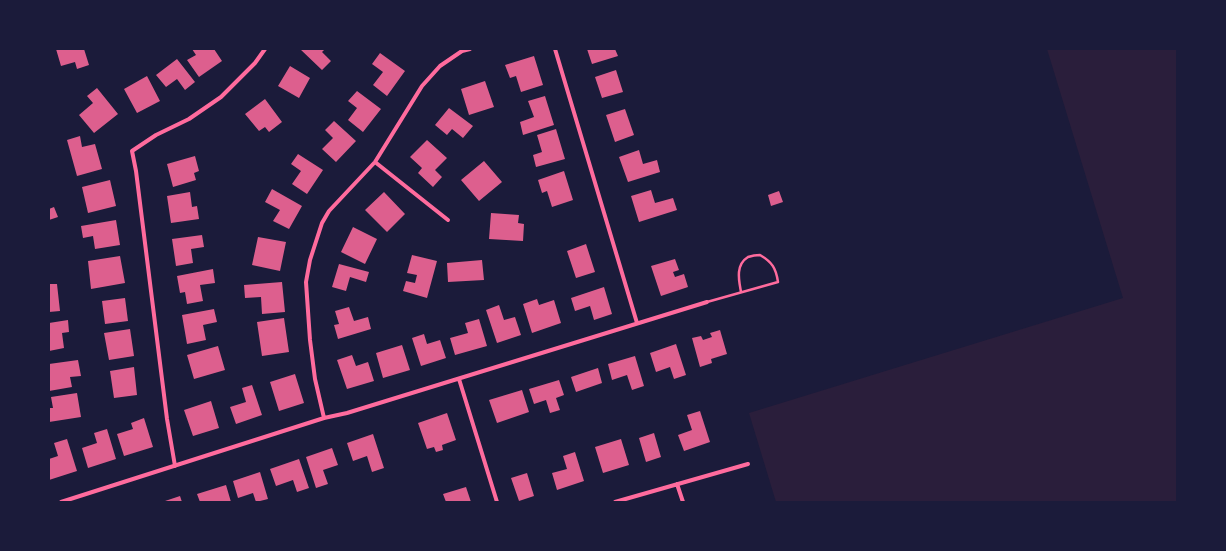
<!DOCTYPE html>
<html>
<head>
<meta charset="utf-8">
<style>
  body { margin:0 }
  #map { position:relative; width:1226px; height:551px; overflow:hidden; background:#1b1b3a; font-family:"Crimson Pro",serif }
  canvas { display:block }
  .frame { position:absolute; inset:0; border:50px solid #1b1b3a; pointer-events:none }
</style>
</head>
<body>
<div id="map">
<canvas width="1226" height="551"></canvas>
<div class="frame"></div>
</div>
<script>
const context = document.querySelector('canvas').getContext('2d');
context.lineJoin = 'round';
function paint(path, color) {
  context.fillStyle = color;
  context.fill(path, 'evenodd');
}
function strokePath(path, color, width, dash) {
  context.strokeStyle = color;
  context.lineWidth = width;
  context.lineCap = dash ? 'butt' : 'round';
  context.setLineDash(dash || []);
  context.stroke(path);
}
paint(new Path2D(`
  M 1047,49 L 1177,49 L 1177,502 L 776,502 L 749,413 L 1123,298 Z`), '#2a1e3b');
paint(new Path2D(`
  M 56,49 L 84,49 L 89,65 L 77,69 L 75,62 L 61,66 Z
  M 192,49 L 214,49 L 222,61 L 199,77 L 187,60 L 196,55 Z
  M 300,49 L 325,49 L 322,52 L 331,61 L 322,70 Z
  M 587,49 L 615,49 L 618,56 L 592,64 Z
  M 380,53 L 405,71 L 387,96 L 373,85 L 383,72 L 372,64 Z
  M 534,56 L 543,85 L 521,92 L 516,76 L 510,78 L 505,65 Z
  M 177,59 L 195,82 L 185,90 L 177,79 L 166,87 L 156,75 Z
  M 290,66 L 310,78 L 299,98 L 278,86 Z
  M 616,70 L 623,92 L 602,98 L 595,77 Z
  M 147,76 L 160,101 L 137,113 L 124,89 Z
  M 485,81 L 494,107 L 469,115 L 461,89 Z
  M 97,88 L 118,114 L 94,133 L 79,115 L 93,103 L 87,96 Z
  M 357,91 L 381,109 L 363,132 L 348,120 L 357,108 L 348,101 Z
  M 545,96 L 554,125 L 523,135 L 520,122 L 534,117 L 528,101 Z
  M 265,99 L 282,122 L 269,132 L 265,127 L 259,131 L 245,114 Z
  M 449,108 L 473,126 L 463,138 L 452,129 L 447,135 L 435,125 Z
  M 625,109 L 634,135 L 615,142 L 606,115 Z
  M 334,121 L 356,141 L 336,162 L 322,149 L 333,138 L 325,130 Z
  M 556,129 L 565,159 L 536,167 L 533,155 L 542,152 L 537,135 Z
  M 80,136 L 82,147 L 95,144 L 102,169 L 77,176 L 67,140 Z
  M 427,140 L 447,158 L 435,170 L 442,177 L 433,187 L 418,173 L 422,168 L 410,157 Z
  M 639,150 L 643,164 L 657,160 L 660,172 L 628,182 L 619,157 Z
  M 298,154 L 323,170 L 307,194 L 292,184 L 301,171 L 291,164 Z
  M 195,156 L 199,171 L 194,173 L 196,180 L 173,187 L 167,164 Z
  M 484,161 L 502,182 L 479,201 L 461,180 Z
  M 564,171 L 573,200 L 552,207 L 547,191 L 542,193 L 538,180 Z
  M 110,180 L 116,206 L 88,213 L 82,187 Z
  M 272,189 L 302,206 L 289,229 L 273,221 L 280,210 L 265,202 Z
  M 651,190 L 655,203 L 673,198 L 677,210 L 639,222 L 631,196 Z
  M 779,191 L 783,202 L 771,206 L 768,195 Z
  M 190,192 L 192,207 L 197,206 L 199,219 L 171,223 L 167,196 Z
  M 384,192 L 405,214 L 387,232 L 365,210 Z
  M 54,207 L 58,217 L 49,220 L 49,209 Z
  M 491,213 L 519,215 L 518,223 L 524,224 L 523,241 L 489,239 Z
  M 116,220 L 120,245 L 95,249 L 93,236 L 83,238 L 81,226 Z
  M 353,227 L 377,239 L 365,264 L 341,252 Z
  M 202,235 L 204,247 L 191,249 L 193,263 L 176,266 L 172,239 Z
  M 258,237 L 286,242 L 280,271 L 252,265 Z
  M 586,244 L 595,272 L 576,278 L 567,251 Z
  M 412,255 L 437,261 L 427,298 L 403,291 L 406,281 L 415,283 L 417,275 L 407,273 Z
  M 120,256 L 125,283 L 91,289 L 88,261 Z
  M 675,259 L 679,270 L 673,272 L 675,277 L 684,274 L 688,287 L 661,296 L 651,266 Z
  M 482,260 L 484,280 L 448,282 L 447,263 Z
  M 339,264 L 369,272 L 366,282 L 350,277 L 346,291 L 332,287 Z
  M 213,269 L 215,283 L 200,285 L 203,301 L 187,304 L 185,292 L 180,293 L 177,276 Z
  M 282,282 L 285,312 L 262,314 L 261,297 L 245,298 L 244,285 Z
  M 49,284 L 57,284 L 60,311 L 49,312 Z
  M 604,287 L 612,314 L 594,320 L 590,306 L 575,311 L 571,298 Z
  M 125,298 L 128,321 L 105,324 L 102,301 Z
  M 537,299 L 539,305 L 554,300 L 561,323 L 532,333 L 523,304 Z
  M 499,305 L 504,320 L 515,317 L 521,335 L 497,343 L 486,310 Z
  M 349,307 L 354,321 L 368,317 L 371,329 L 338,339 L 334,325 L 339,324 L 335,311 Z
  M 214,309 L 217,322 L 203,325 L 206,340 L 187,344 L 182,315 Z
  M 284,318 L 289,352 L 262,356 L 257,322 Z
  M 479,319 L 487,346 L 455,355 L 450,338 L 468,333 L 465,323 Z
  M 68,320 L 69,332 L 62,333 L 64,348 L 49,351 L 49,323 Z
  M 130,329 L 134,356 L 109,360 L 104,333 Z
  M 720,330 L 727,354 L 711,359 L 712,363 L 700,367 L 692,338 L 701,336 L 703,340 L 712,337 L 710,333 Z
  M 424,334 L 427,344 L 440,340 L 446,358 L 421,366 L 412,338 Z
  M 676,344 L 686,375 L 674,379 L 670,367 L 656,372 L 650,353 Z
  M 402,345 L 410,370 L 383,378 L 376,353 Z
  M 218,346 L 225,370 L 194,379 L 187,355 Z
  M 352,355 L 356,366 L 368,362 L 374,381 L 347,389 L 337,360 Z
  M 635,356 L 644,386 L 632,390 L 627,375 L 612,380 L 608,364 Z
  M 78,360 L 81,376 L 70,377 L 72,387 L 49,391 L 49,364 Z
  M 134,367 L 137,395 L 114,398 L 110,371 Z
  M 598,368 L 602,383 L 576,392 L 571,377 Z
  M 295,374 L 304,403 L 279,411 L 270,382 Z
  M 559,380 L 564,395 L 556,398 L 560,410 L 550,413 L 546,400 L 534,404 L 529,389 Z
  M 252,385 L 262,415 L 236,424 L 230,407 L 246,402 L 242,388 Z
  M 522,390 L 529,412 L 497,423 L 489,400 Z
  M 77,393 L 81,417 L 49,422 L 49,408 L 53,408 L 51,397 Z
  M 211,401 L 219,428 L 193,436 L 184,410 Z
  M 700,411 L 710,442 L 684,451 L 678,435 L 692,430 L 687,415 Z
  M 447,413 L 456,440 L 442,445 L 443,450 L 436,452 L 434,447 L 427,449 L 418,423 Z
  M 144,418 L 153,447 L 124,456 L 117,434 L 133,429 L 131,423 Z
  M 107,429 L 116,459 L 88,468 L 82,448 L 97,443 L 94,433 Z
  M 654,433 L 661,457 L 646,462 L 639,438 Z
  M 373,434 L 384,468 L 372,472 L 367,456 L 353,461 L 347,443 Z
  M 67,439 L 77,471 L 49,480 L 49,459 L 58,456 L 54,443 Z
  M 621,439 L 629,465 L 603,473 L 595,447 Z
  M 332,448 L 338,465 L 323,470 L 328,484 L 316,488 L 306,457 Z
  M 575,452 L 584,481 L 557,490 L 552,473 L 567,469 L 563,456 Z
  M 299,459 L 309,488 L 297,492 L 293,480 L 276,486 L 270,469 Z
  M 260,472 L 268,499 L 256,502 L 253,493 L 238,498 L 233,481 Z
  M 527,473 L 534,496 L 519,501 L 511,478 Z
  M 226,485 L 231,502 L 200,502 L 197,494 Z
  M 466,487 L 471,502 L 446,502 L 443,494 Z
  M 180,496 L 182,502 L 162,502 Z`), '#dd5f8e');
strokePath(new Path2D(`
  M 707,302 L 778,282 C 776,268 772,262 760,255 C 757,255 751,256 748,257 C 735,265 739,281 741,292`), '#ff6b9d', 2.5);
strokePath(new Path2D(`
  M 555,49 L 637,323
  M 375,162 L 448,220
  M 459,379 L 497,502
  M 324,418 L 315,379 L 310,340 L 306,282 L 310,260 L 322,223 L 329,211 L 375,162 L 422,86 L 440,66 L 462,51 L 470,49
  M 175,466 L 167,419 L 136,171 L 132,151 L 156,135 L 189,119 L 221,97 L 255,63 L 265,49
  M 677,484 L 683,502
  M 61,502 L 324,418 L 347,413 L 707,302
  M 615,502 L 748,464`), '#ff6b9d', 4);
</script>
</body>
</html>
